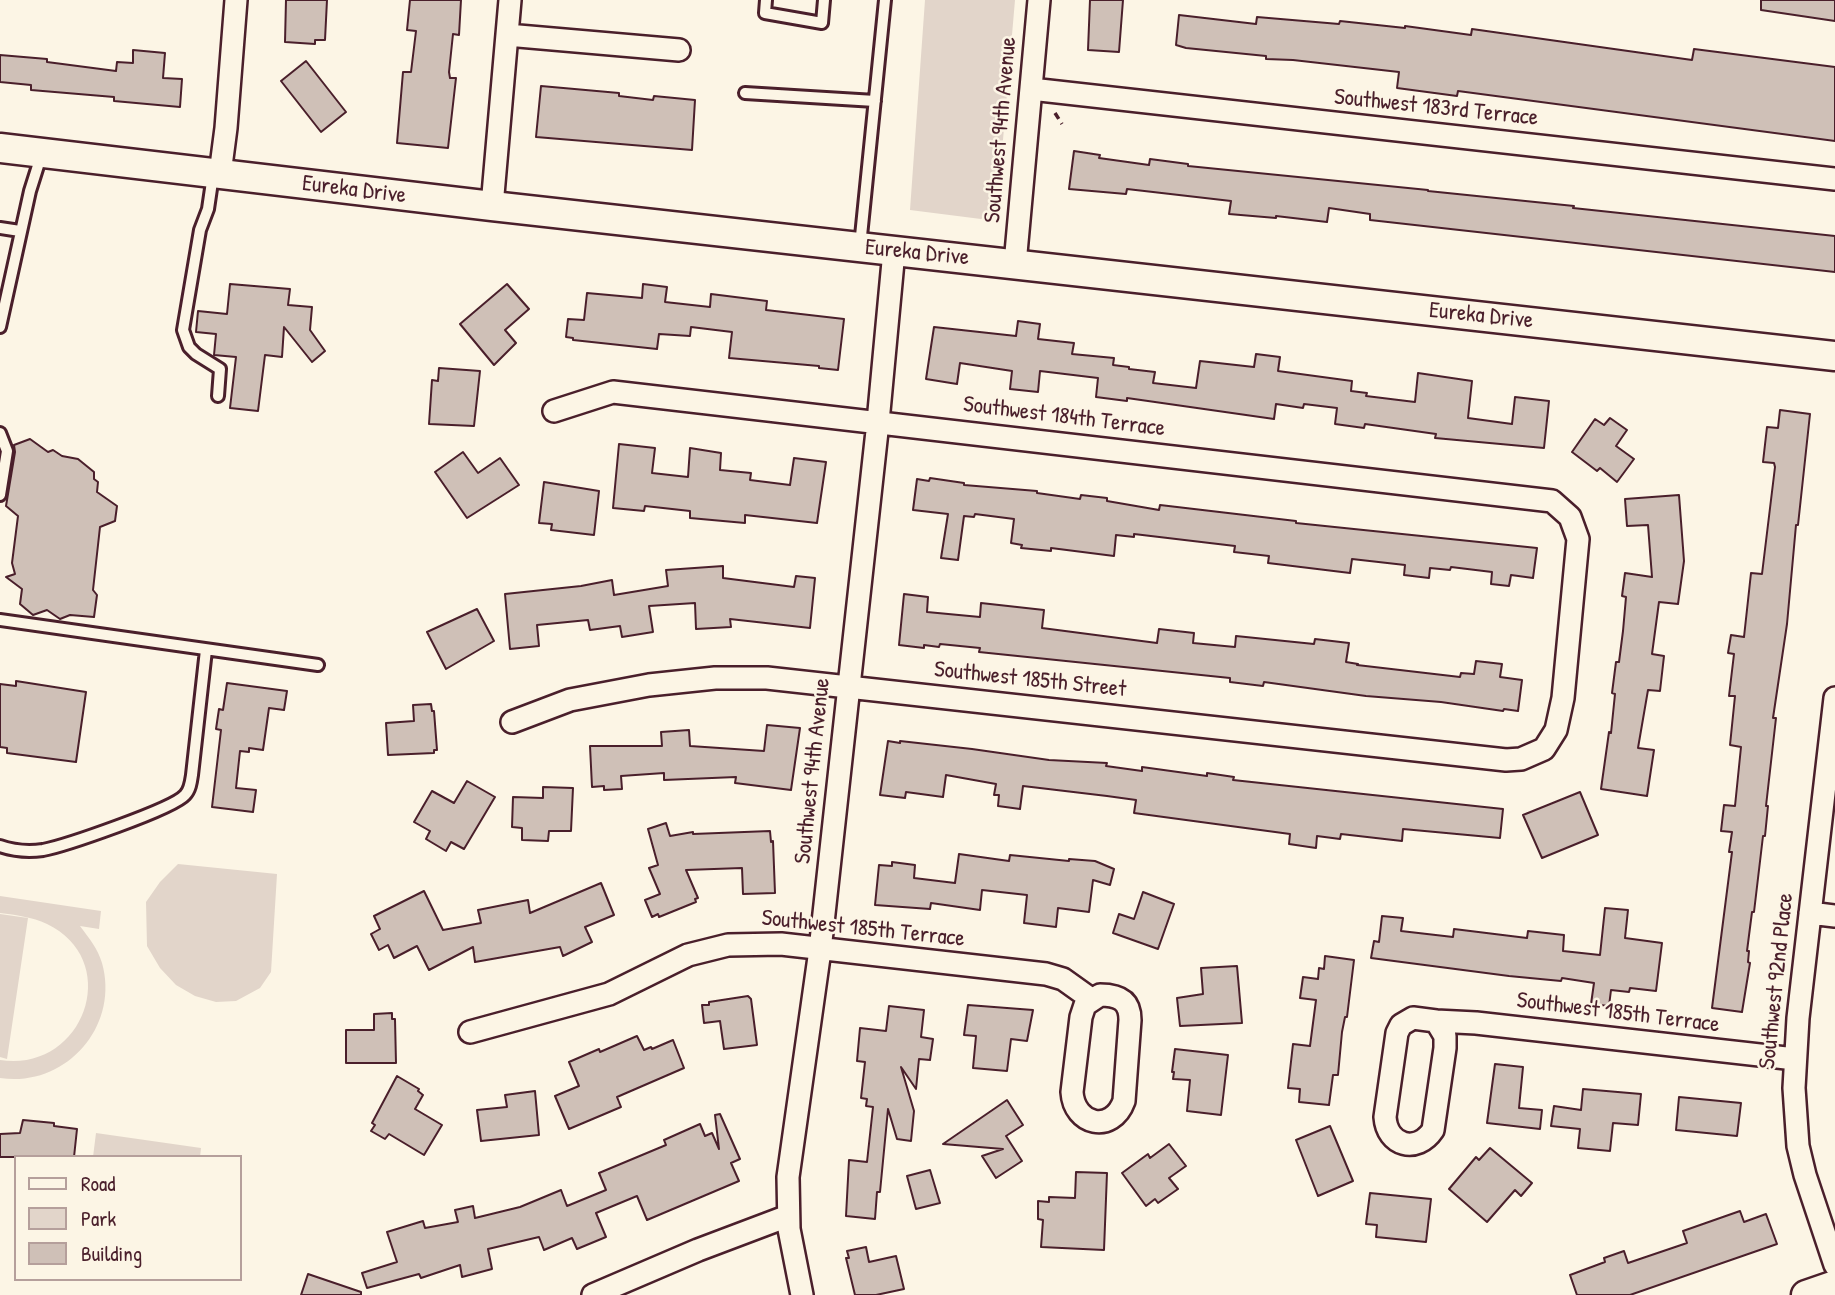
<!DOCTYPE html>
<html>
<head>
<meta charset="utf-8">
<style>
  body { margin:0 }
  #map { position:relative; width:1835px; height:1295px; overflow:hidden; background:#fcf5e5; font-family:"Patrick Hand",sans-serif }
  canvas { display:block }
  .legend { position:absolute; left:14px; top:1155px; width:228px; height:126px; box-sizing:border-box; background:#fcf5e5; border:2px solid #b59f9b; margin:0; padding:9px 12px; list-style:none; font-size:21px; color:#4a1f2b }
  .legend li { display:flex; align-items:center; gap:14px; height:35px }
  .legend b { width:35px; border:2px solid #b59f9b }
</style>
</head>
<body>
<div id="map">
<canvas width="1835" height="1295"></canvas>
<ul class="legend">
<li><b style="height:9px;background:#fcf5e5"></b>Road</li>
<li><b style="height:19px;background:#e2d5ca"></b>Park</li>
<li><b style="height:19px;background:#cfc0b7"></b>Building</li>
</ul>
</div>
<script>
const context = document.querySelector('canvas').getContext('2d');
context.lineJoin = 'round';
function paint(path, color) {
  context.fillStyle = color;
  context.fill(path, 'evenodd');
}
function strokePath(path, color, width, dash) {
  context.strokeStyle = color;
  context.lineWidth = width;
  context.lineCap = dash ? 'butt' : 'round';
  context.setLineDash(dash || []);
  context.stroke(path);
}
function write(font, color, halo, rows, align = 'center') {
  context.font = font + ' "Patrick Hand",sans-serif';
  context.lineWidth = 5;
  context.setLineDash([]);
  context.textBaseline = 'middle';
  context.strokeStyle = halo;
  context.fillStyle = color;
  for (const [text, x, y, turn = 0] of rows) {
    context.save();
    context.translate(x, y);
    context.rotate((+turn || 0) * Math.PI / 180);
    context.textAlign = isNaN(turn) ? turn : align;
    if (halo) context.strokeText(text, 0, 0);
    context.fillText(text, 0, 0);
    context.restore();
  }
}
paint(new Path2D(`
  M 925,0 L 1015,0 L 998,198 C 995,209 992,215 981,219 L 910,210 Z
  M 178,864 L 277,874 L 271,972 L 260,988 L 236,1001 L 216,1002 L 195,996 L 176,985 L 160,968 L 147,946 L 146,902 L 160,882 Z
  M 0,896 L 101,911 L 99,929 L 80,926 C 89,938 98,949 102,963 C 120,1027 65,1088 0,1078 L 0,1060 C 84,1073 124,961 47,924 C 32,917 16,915 0,913 Z
  M 0,914 L 28,918 L 7,1059 L 0,1057 Z
  M 96,1133 L 201,1148 L 200,1157 L 93,1157 Z`), '#e2d5ca');
const building = new Path2D(`
  M 286,0 L 327,0 L 325,40 L 315,40 L 315,44 L 285,42 Z
  M 410,0 L 461,0 L 459,35 L 453,34 L 449,72 L 450,78 L 456,78 L 448,148 L 397,143 L 403,72 L 411,72 L 416,31 L 407,30 Z
  M 1090,0 L 1123,0 L 1119,52 L 1088,50 Z
  M 1761,0 L 1835,0 L 1835,21 L 1761,10 Z
  M 1179,15 L 1256,24 L 1257,17 L 1339,24 L 1340,21 L 1405,28 L 1405,26 L 1471,35 L 1472,29 L 1692,60 L 1694,49 L 1835,67 L 1835,141 L 1458,91 L 1457,96 L 1397,88 L 1399,72 L 1293,60 L 1266,59 L 1266,56 L 1186,48 L 1176,45 Z
  M 133,50 L 165,53 L 163,78 L 182,79 L 180,107 L 114,101 L 114,97 L 31,90 L 31,85 L 0,82 L 0,55 L 47,59 L 47,62 L 116,71 L 117,62 L 133,63 Z
  M 306,61 L 346,112 L 321,132 L 281,81 Z
  M 541,86 L 619,93 L 619,96 L 653,100 L 654,96 L 695,100 L 692,150 L 536,137 Z
  M 1074,151 L 1100,155 L 1099,158 L 1149,165 L 1150,159 L 1188,164 L 1188,166 L 1428,190 L 1428,191 L 1574,206 L 1573,208 L 1835,236 L 1835,272 L 1370,220 L 1370,214 L 1329,208 L 1327,222 L 1276,216 L 1276,218 L 1229,214 L 1231,201 L 1127,189 L 1126,194 L 1069,189 Z
  M 230,284 L 290,289 L 288,305 L 312,307 L 310,330 L 325,351 L 312,362 L 284,327 L 282,357 L 265,355 L 258,411 L 230,408 L 236,357 L 214,355 L 216,334 L 196,332 L 198,311 L 227,314 Z
  M 507,284 L 529,309 L 505,330 L 516,343 L 494,365 L 460,324 Z
  M 643,284 L 667,287 L 665,302 L 710,307 L 711,294 L 767,301 L 766,310 L 844,319 L 838,370 L 819,368 L 819,366 L 729,358 L 732,332 L 691,327 L 690,336 L 659,334 L 657,349 L 573,340 L 573,338 L 566,337 L 568,319 L 584,320 L 587,293 L 642,298 Z
  M 1018,321 L 1040,324 L 1038,339 L 1074,343 L 1072,354 L 1114,358 L 1113,365 L 1129,367 L 1129,369 L 1155,372 L 1153,383 L 1196,388 L 1200,361 L 1254,367 L 1256,354 L 1280,357 L 1278,371 L 1352,381 L 1351,391 L 1367,393 L 1366,396 L 1415,402 L 1418,373 L 1472,381 L 1468,418 L 1512,424 L 1515,397 L 1549,401 L 1544,448 L 1435,438 L 1436,434 L 1365,424 L 1364,428 L 1335,424 L 1337,408 L 1304,404 L 1303,408 L 1276,404 L 1274,419 L 1127,398 L 1127,401 L 1096,397 L 1098,378 L 1040,371 L 1038,392 L 1010,389 L 1012,371 L 960,363 L 957,384 L 926,379 L 934,327 L 1016,336 Z
  M 439,368 L 480,371 L 474,426 L 429,424 L 432,380 L 438,381 Z
  M 1780,410 L 1810,414 L 1798,525 L 1796,525 L 1787,624 L 1773,718 L 1776,718 L 1766,806 L 1768,806 L 1765,836 L 1763,836 L 1754,912 L 1752,912 L 1747,951 L 1749,951 L 1748,962 L 1750,963 L 1742,1012 L 1712,1008 L 1732,852 L 1729,852 L 1732,832 L 1721,831 L 1724,805 L 1735,806 L 1741,747 L 1730,745 L 1735,696 L 1729,696 L 1734,654 L 1728,653 L 1731,635 L 1744,637 L 1751,573 L 1762,574 L 1775,467 L 1774,463 L 1763,462 L 1767,427 L 1778,428 Z
  M 1610,418 L 1627,430 L 1616,446 L 1634,459 L 1617,482 L 1600,468 L 1597,471 L 1572,452 L 1595,419 L 1604,425 Z
  M 30,439 L 48,452 L 53,450 L 62,456 L 78,459 L 94,472 L 94,479 L 98,482 L 97,492 L 117,506 L 115,521 L 100,527 L 93,590 L 97,595 L 94,617 L 70,615 L 60,619 L 47,610 L 33,615 L 20,604 L 22,589 L 6,577 L 15,574 L 12,563 L 18,516 L 6,506 L 15,452 L 14,445 Z
  M 619,444 L 655,448 L 652,473 L 688,477 L 690,448 L 721,453 L 720,470 L 751,473 L 750,480 L 790,485 L 794,458 L 826,462 L 817,523 L 745,515 L 745,523 L 690,518 L 690,511 L 645,506 L 644,511 L 613,508 Z
  M 463,452 L 478,473 L 500,458 L 519,485 L 467,518 L 435,472 Z
  M 930,478 L 964,483 L 964,485 L 1037,491 L 1037,493 L 1080,499 L 1081,495 L 1107,498 L 1107,501 L 1159,510 L 1160,505 L 1296,521 L 1296,523 L 1537,548 L 1533,578 L 1511,575 L 1509,586 L 1491,584 L 1492,572 L 1451,567 L 1450,570 L 1430,568 L 1429,578 L 1404,575 L 1405,565 L 1352,559 L 1350,573 L 1268,563 L 1269,556 L 1234,552 L 1235,546 L 1134,534 L 1134,537 L 1116,535 L 1114,556 L 1051,548 L 1051,551 L 1021,548 L 1022,545 L 1011,543 L 1014,519 L 975,514 L 974,517 L 964,516 L 958,560 L 941,558 L 948,514 L 913,510 L 917,479 L 929,481 Z
  M 544,482 L 599,491 L 594,535 L 551,530 L 552,524 L 539,523 Z
  M 1679,495 L 1684,561 L 1678,604 L 1659,602 L 1652,654 L 1664,656 L 1660,691 L 1648,690 L 1638,748 L 1654,750 L 1647,796 L 1601,789 L 1609,732 L 1611,733 L 1615,694 L 1612,693 L 1616,662 L 1619,662 L 1623,631 L 1626,597 L 1622,596 L 1625,573 L 1652,577 L 1648,525 L 1627,526 L 1625,499 Z
  M 723,566 L 723,578 L 794,587 L 796,576 L 815,578 L 810,628 L 730,619 L 731,627 L 696,629 L 695,603 L 649,606 L 653,632 L 622,637 L 620,626 L 590,630 L 588,620 L 537,625 L 539,646 L 510,649 L 505,594 L 581,586 L 612,580 L 614,595 L 668,586 L 666,570 Z
  M 904,594 L 928,597 L 927,612 L 980,617 L 981,603 L 1044,610 L 1042,628 L 1157,643 L 1159,629 L 1194,633 L 1193,643 L 1235,647 L 1236,636 L 1314,644 L 1315,639 L 1349,643 L 1346,662 L 1358,664 L 1357,665 L 1460,677 L 1461,673 L 1474,674 L 1476,661 L 1502,664 L 1500,677 L 1522,680 L 1518,711 L 1504,709 L 1503,711 L 1441,702 L 1366,696 L 1264,682 L 1263,686 L 1230,682 L 1230,678 L 979,652 L 980,648 L 940,644 L 939,647 L 924,645 L 924,648 L 899,645 Z
  M 477,609 L 494,641 L 446,669 L 427,632 Z
  M 16,681 L 86,692 L 76,762 L 7,753 L 7,748 L 0,747 L 0,684 L 16,686 Z
  M 227,683 L 287,691 L 284,710 L 269,708 L 263,750 L 249,748 L 249,752 L 240,751 L 236,788 L 256,790 L 253,812 L 212,807 L 221,730 L 216,729 L 219,709 L 223,710 Z
  M 431,704 L 432,711 L 434,711 L 437,750 L 434,750 L 434,753 L 388,755 L 386,723 L 414,721 L 413,705 Z
  M 767,725 L 800,728 L 791,790 L 735,783 L 736,777 L 664,780 L 664,773 L 621,776 L 622,789 L 604,790 L 604,786 L 592,787 L 590,746 L 662,746 L 661,732 L 689,730 L 690,746 L 764,751 Z
  M 888,741 L 900,743 L 900,741 L 972,749 L 1049,760 L 1107,763 L 1106,766 L 1142,771 L 1142,767 L 1207,776 L 1207,773 L 1234,777 L 1233,780 L 1503,809 L 1500,838 L 1403,829 L 1402,841 L 1341,834 L 1340,839 L 1317,836 L 1316,848 L 1289,844 L 1290,834 L 1134,813 L 1136,800 L 1107,796 L 1023,786 L 1020,809 L 998,806 L 999,795 L 994,795 L 996,784 L 946,775 L 943,797 L 906,792 L 905,798 L 880,795 Z
  M 467,781 L 495,797 L 464,849 L 451,842 L 446,851 L 426,839 L 430,831 L 414,822 L 432,791 L 454,803 Z
  M 543,787 L 573,788 L 571,831 L 549,831 L 548,841 L 522,840 L 522,828 L 512,827 L 513,797 L 543,798 Z
  M 1580,792 L 1598,835 L 1542,858 L 1523,815 Z
  M 666,823 L 670,836 L 693,832 L 693,834 L 770,831 L 771,842 L 773,841 L 775,893 L 743,894 L 742,868 L 686,870 L 698,898 L 695,899 L 696,902 L 659,917 L 658,914 L 652,917 L 645,900 L 660,894 L 649,868 L 658,865 L 648,829 Z
  M 959,854 L 1009,861 L 1010,855 L 1069,861 L 1069,859 L 1095,861 L 1114,869 L 1110,885 L 1093,880 L 1089,912 L 1058,908 L 1056,927 L 1024,923 L 1027,895 L 982,890 L 980,910 L 931,903 L 930,909 L 875,905 L 879,865 L 892,866 L 892,862 L 915,865 L 914,878 L 955,883 Z
  M 601,883 L 614,915 L 585,927 L 592,942 L 563,956 L 560,947 L 475,962 L 473,947 L 429,970 L 417,946 L 394,958 L 388,945 L 379,950 L 371,934 L 380,929 L 374,916 L 424,891 L 443,930 L 481,923 L 478,910 L 528,900 L 530,913 Z
  M 1143,892 L 1174,904 L 1158,949 L 1113,933 L 1119,914 L 1134,919 Z
  M 1605,908 L 1628,910 L 1625,938 L 1662,943 L 1656,991 L 1630,988 L 1629,992 L 1611,990 L 1609,1006 L 1591,1004 L 1594,983 L 1562,978 L 1561,981 L 1509,976 L 1371,958 L 1374,941 L 1379,942 L 1382,916 L 1403,918 L 1401,931 L 1453,937 L 1454,929 L 1527,938 L 1528,931 L 1564,935 L 1563,951 L 1600,955 Z
  M 1325,956 L 1354,960 L 1347,1017 L 1345,1017 L 1342,1032 L 1338,1075 L 1333,1075 L 1329,1105 L 1299,1102 L 1300,1089 L 1288,1088 L 1293,1044 L 1310,1046 L 1316,1000 L 1300,998 L 1303,977 L 1318,979 L 1319,968 L 1324,969 Z
  M 1237,966 L 1242,1023 L 1180,1026 L 1177,998 L 1203,994 L 1201,968 Z
  M 748,996 L 751,999 L 757,1045 L 724,1049 L 720,1021 L 704,1023 L 702,1005 L 709,1005 L 709,1002 Z
  M 968,1005 L 1033,1010 L 1027,1041 L 1011,1039 L 1007,1071 L 973,1068 L 976,1036 L 964,1035 Z
  M 889,1006 L 924,1010 L 921,1037 L 933,1039 L 930,1060 L 919,1059 L 916,1089 L 901,1067 L 914,1111 L 911,1141 L 897,1139 L 888,1109 L 880,1192 L 877,1192 L 875,1219 L 846,1216 L 849,1160 L 867,1162 L 873,1107 L 866,1106 L 867,1099 L 861,1098 L 865,1062 L 857,1061 L 860,1028 L 886,1031 Z
  M 392,1013 L 392,1019 L 395,1019 L 396,1063 L 346,1063 L 346,1030 L 374,1030 L 374,1014 Z
  M 637,1036 L 644,1050 L 651,1047 L 652,1049 L 673,1040 L 684,1068 L 617,1097 L 621,1107 L 569,1129 L 555,1096 L 579,1086 L 569,1062 L 599,1049 L 600,1052 Z
  M 1175,1049 L 1228,1055 L 1221,1115 L 1187,1111 L 1190,1080 L 1173,1079 L 1174,1072 L 1172,1072 Z
  M 1495,1064 L 1523,1067 L 1519,1108 L 1542,1110 L 1540,1129 L 1487,1123 Z
  M 397,1076 L 419,1089 L 418,1091 L 423,1095 L 415,1109 L 442,1125 L 424,1155 L 389,1134 L 385,1139 L 371,1131 L 375,1125 L 372,1123 Z
  M 1583,1089 L 1641,1094 L 1638,1125 L 1613,1123 L 1610,1151 L 1578,1148 L 1580,1129 L 1551,1126 L 1554,1106 L 1581,1110 Z
  M 535,1091 L 539,1135 L 481,1141 L 477,1110 L 507,1107 L 505,1095 Z
  M 1679,1097 L 1741,1103 L 1737,1136 L 1676,1130 Z
  M 1007,1100 L 1023,1125 L 1006,1136 L 1022,1161 L 996,1178 L 982,1156 L 1003,1149 L 943,1144 Z
  M 720,1114 L 740,1159 L 731,1163 L 739,1181 L 647,1220 L 637,1196 L 596,1213 L 606,1237 L 577,1249 L 572,1238 L 544,1250 L 539,1237 L 488,1249 L 492,1269 L 462,1277 L 460,1265 L 421,1278 L 419,1274 L 367,1288 L 362,1273 L 397,1262 L 387,1232 L 423,1221 L 425,1228 L 458,1222 L 455,1210 L 473,1206 L 475,1218 L 520,1207 L 561,1190 L 567,1206 L 606,1190 L 599,1173 L 666,1145 L 664,1140 L 700,1124 L 705,1136 L 712,1133 L 719,1149 L 715,1115 Z
  M 23,1120 L 54,1123 L 54,1126 L 77,1129 L 74,1157 L 0,1157 L 0,1134 L 20,1133 Z
  M 1330,1126 L 1353,1181 L 1318,1196 L 1296,1140 Z
  M 1169,1144 L 1186,1166 L 1169,1178 L 1178,1189 L 1158,1203 L 1155,1199 L 1146,1206 L 1122,1173 L 1148,1154 L 1150,1158 Z
  M 1490,1148 L 1532,1183 L 1521,1196 L 1515,1190 L 1487,1222 L 1449,1189 L 1476,1157 L 1479,1160 Z
  M 930,1170 L 940,1203 L 916,1209 L 907,1176 Z
  M 1076,1172 L 1107,1173 L 1104,1250 L 1041,1247 L 1043,1220 L 1038,1219 L 1038,1201 L 1049,1202 L 1049,1197 L 1075,1198 Z
  M 1370,1193 L 1431,1199 L 1426,1242 L 1376,1237 L 1377,1225 L 1366,1224 Z
  M 1740,1211 L 1744,1222 L 1766,1214 L 1777,1244 L 1630,1295 L 1577,1295 L 1570,1275 L 1605,1262 L 1604,1258 L 1624,1251 L 1628,1263 L 1687,1243 L 1683,1231 Z
  M 866,1247 L 869,1262 L 896,1256 L 904,1289 L 876,1295 L 855,1295 L 846,1258 L 849,1258 L 847,1251 Z
  M 308,1274 L 361,1292 L 361,1295 L 301,1295 Z`);
paint(building, '#cfc0b7');
strokePath(building, '#4a1f2b', 2);
const lane = new Path2D(`
  M 766,0 L 765,13 L 822,23 L 824,0
  M 745,93 L 875,101
  M 213,175 L 208,209 L 200,230 L 183,330 L 189,347 L 196,354 L 220,369 L 218,396
  M 0,228 L 20,231
  M 860,246 L 885,0
  M 0,327 L 30,191 L 42,153
  M 0,433 L 7,451 L 0,495
  M 0,620 L 318,665
  M 0,846 C 14,851 28,852 43,850 C 64,846 173,809 185,795 C 190,790 191,782 192,775 L 206,650`);
const street = new Path2D(`
  M 507,35 L 679,50
  M 1031,89 L 1835,179
  M 220,174 L 226,128 L 236,0
  M 492,206 L 510,0
  M 1015,264 L 1039,0
  M 1835,698 L 1798,1018 L 1794,1088 L 1798,1146 L 1805,1175 L 1835,1265
  M 512,722 L 570,700 L 649,685 L 715,678 L 767,678 L 1506,760 L 1521,759 L 1544,749 L 1556,730 L 1563,698 L 1578,539 L 1570,517 L 1552,501 L 613,392 L 554,411
  M 1810,913 L 1835,916
  M 1100,995 C 1118,995 1130,1000 1130,1020 L 1124,1101 C 1112,1134 1074,1125 1072,1092 L 1081,1017 L 1085,1005 Z
  M 1413,1018 L 1436,1021 L 1445,1036 L 1445,1048 L 1433,1130 C 1417,1154 1387,1146 1385,1117 L 1397,1033 L 1401,1025 Z
  M 1436,1021 L 1476,1023 L 1795,1059
  M 470,1032 L 609,994 L 688,955 L 728,945 L 781,944 L 1046,974 L 1063,979 L 1091,999
  M 593,1295 L 698,1250 L 788,1216
  M 802,1295 L 789,1229 L 788,1177 L 820,950 L 878,422 L 894,251`);
const secondary = new Path2D(`
  M 0,148 L 492,206 L 1835,356
  M 1806,1295 L 1835,1285`);
strokePath(lane, '#4a1f2b', 16);
strokePath(street, '#4a1f2b', 26);
strokePath(secondary, '#4a1f2b', 33);
strokePath(new Path2D(`
  M 1055,113 L 1062,124`), '#4a1f2b', 3.5, [7, 5]);
strokePath(lane, '#fcf5e5', 10);
strokePath(street, '#fcf5e5', 21);
strokePath(secondary, '#fcf5e5', 28);
write('23px', '#4a1f2b', '#fcf5e5', [
  ["Southwest 183rd Terrace",1436,108,6],
  ["Southwest 94th Avenue",1001,130,-85],
  ["Eureka Drive",354,190,7],
  ["Eureka Drive",917,253,6],
  ["Eureka Drive",1481,316,6],
  ["Southwest 184th Terrace",1064,417,7],
  ["Southwest 185th Street",1030,680,6],
  ["Southwest 94th Avenue",813,771,-84],
  ["Southwest 185th Terrace",863,929,6],
  ["Southwest 92nd Place",1777,981,-84],
  ["Southwest 185th Terrace",1618,1013,7]
]);
</script>
</body>
</html>
